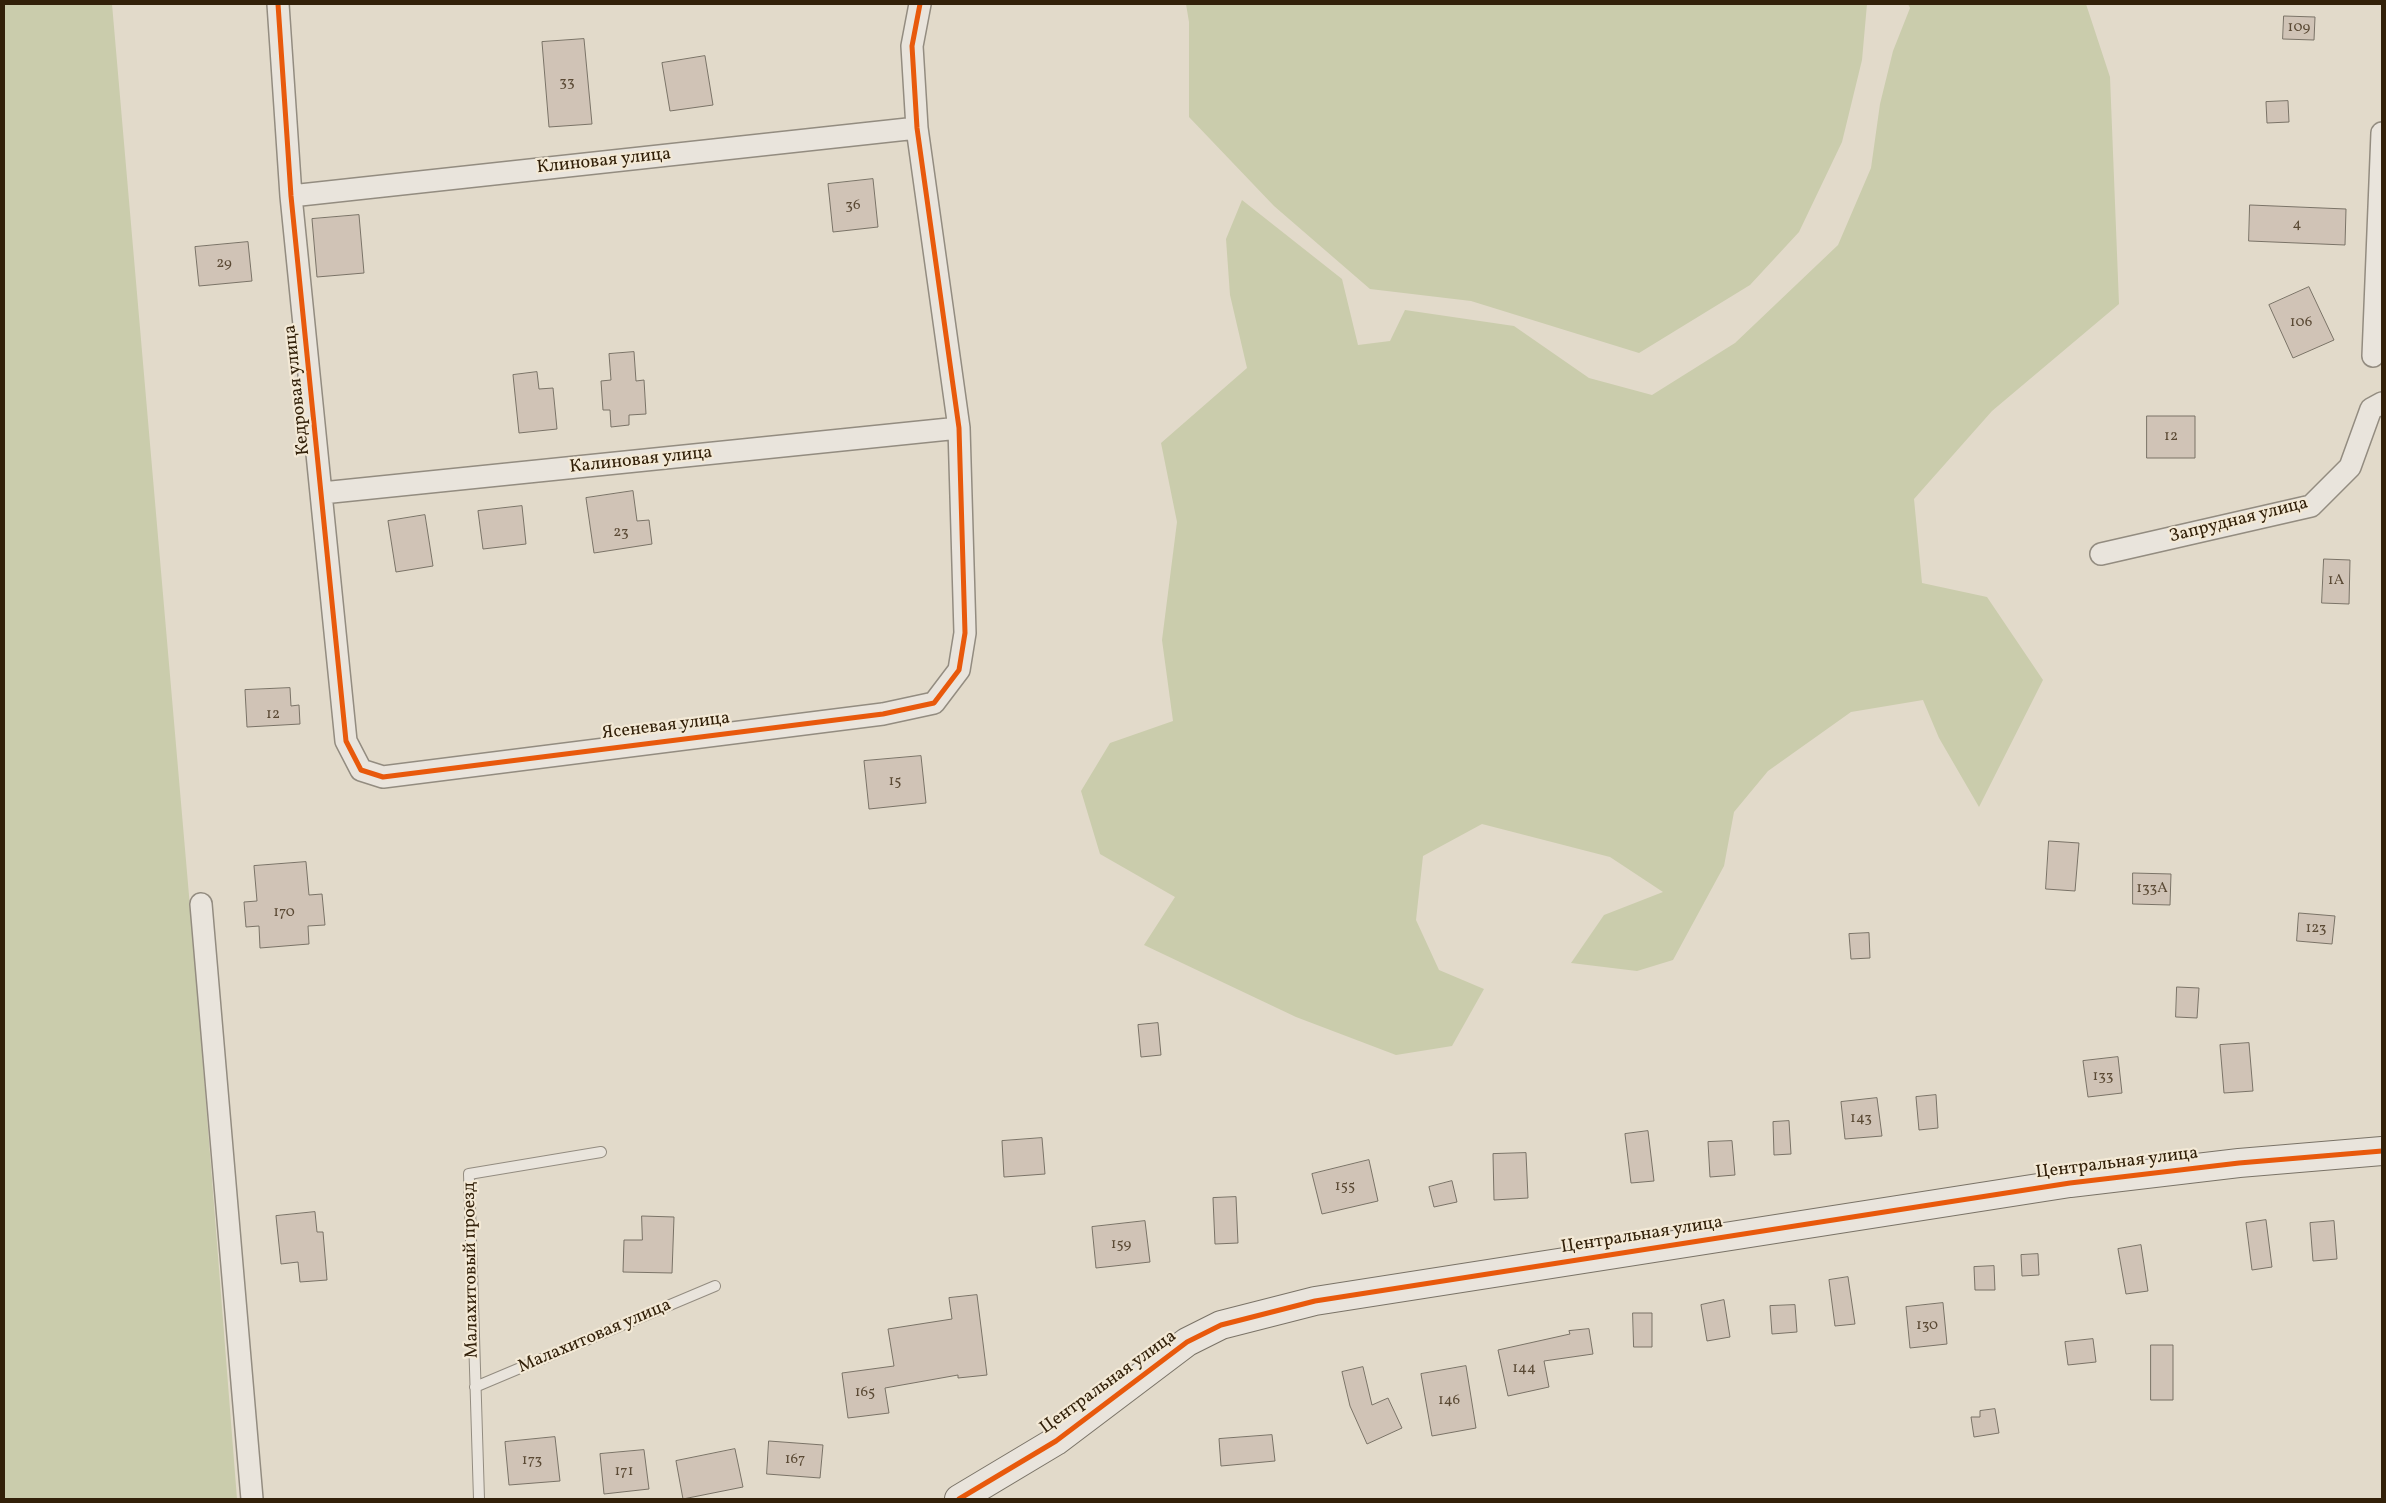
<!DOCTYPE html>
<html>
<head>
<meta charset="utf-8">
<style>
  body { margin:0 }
  #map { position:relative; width:2386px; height:1503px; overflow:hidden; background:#e2daca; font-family:Vollkorn,serif }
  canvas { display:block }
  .frame { position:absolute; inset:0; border:5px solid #322009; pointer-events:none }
</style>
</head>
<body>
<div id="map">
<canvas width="2386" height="1503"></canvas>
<div class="frame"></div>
</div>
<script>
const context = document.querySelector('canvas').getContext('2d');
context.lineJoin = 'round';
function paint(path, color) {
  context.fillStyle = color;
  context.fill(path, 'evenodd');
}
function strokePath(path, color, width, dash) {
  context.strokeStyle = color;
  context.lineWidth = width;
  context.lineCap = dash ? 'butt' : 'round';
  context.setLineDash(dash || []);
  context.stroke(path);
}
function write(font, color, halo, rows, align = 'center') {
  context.font = font + ' Vollkorn,serif';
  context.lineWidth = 4.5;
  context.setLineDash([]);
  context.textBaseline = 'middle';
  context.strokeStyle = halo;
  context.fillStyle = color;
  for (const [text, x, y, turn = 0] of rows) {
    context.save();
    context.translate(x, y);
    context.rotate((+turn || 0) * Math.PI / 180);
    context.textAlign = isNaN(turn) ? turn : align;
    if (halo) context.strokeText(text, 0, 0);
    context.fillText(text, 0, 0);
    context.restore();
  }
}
paint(new Path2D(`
  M 4,4 L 112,4 L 197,988 L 237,1499 L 4,1499 Z
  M 1186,4 L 1867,4 L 1862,60 L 1842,142 L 1799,232 L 1750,285 L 1639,353 L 1471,301 L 1370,289 L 1274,206 L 1189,117 L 1189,22 Z
  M 1908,4 L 2086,4 L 2110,77 L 2119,304 L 1992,411 L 1914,499 L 1922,583 L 1987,597 L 2043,680 L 1979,807 L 1939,738 L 1923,700 L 1851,712 L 1768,771 L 1734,812 L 1724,866 L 1673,960 L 1637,971 L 1571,963 L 1604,915 L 1663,892 L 1610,857 L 1482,824 L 1423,856 L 1416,920 L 1439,970 L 1484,989 L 1452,1046 L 1396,1055 L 1296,1017 L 1144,945 L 1175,897 L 1100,854 L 1081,791 L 1110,743 L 1173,721 L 1162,640 L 1177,522 L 1161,443 L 1247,368 L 1230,295 L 1226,239 L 1242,200 L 1342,279 L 1358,345 L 1390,341 L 1405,310 L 1514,326 L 1589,378 L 1652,395 L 1735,343 L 1838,245 L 1871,168 L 1880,104 L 1893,51 L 1910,8 Z`), '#caccac');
const building = new Path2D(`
  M 2284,16 L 2315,17 L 2314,40 L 2283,39 Z
  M 584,39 L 592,124 L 549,127 L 542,42 Z
  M 705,56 L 713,105 L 670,111 L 662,63 Z
  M 2288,101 L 2289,122 L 2267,123 L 2266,102 Z
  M 873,179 L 878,227 L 833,232 L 828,184 Z
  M 2250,205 L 2346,209 L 2345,245 L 2249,241 Z
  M 359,215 L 364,273 L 317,277 L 312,219 Z
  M 248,242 L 252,281 L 199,286 L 195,247 Z
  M 2309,287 L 2334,340 L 2293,358 L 2269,305 Z
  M 634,352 L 636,381 L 644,380 L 646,414 L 629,415 L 629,425 L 611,427 L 610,410 L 603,410 L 601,381 L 611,380 L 609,354 Z
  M 537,372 L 539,389 L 553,388 L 557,429 L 519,433 L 513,375 Z
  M 2147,416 L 2195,416 L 2195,458 L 2147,458 Z
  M 633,491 L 637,521 L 649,520 L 652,544 L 594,553 L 586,498 Z
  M 522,506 L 526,544 L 483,549 L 478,511 Z
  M 425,515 L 433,566 L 396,572 L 388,521 Z
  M 2324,559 L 2350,560 L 2349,604 L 2322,603 Z
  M 290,688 L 291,706 L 299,705 L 300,724 L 247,727 L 245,690 Z
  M 921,756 L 926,803 L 869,809 L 864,761 Z
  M 2049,841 L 2079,843 L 2075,891 L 2046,889 Z
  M 306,862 L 309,895 L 322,894 L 325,925 L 308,926 L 309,944 L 260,948 L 259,926 L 246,927 L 244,902 L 257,901 L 254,866 Z
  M 2133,873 L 2171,874 L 2170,905 L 2133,904 Z
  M 2299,913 L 2335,916 L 2332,944 L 2297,941 Z
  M 1869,933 L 1870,958 L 1851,959 L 1849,934 Z
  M 2177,987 L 2199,988 L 2197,1018 L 2176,1017 Z
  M 1158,1023 L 1161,1055 L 1141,1057 L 1138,1025 Z
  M 2249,1043 L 2253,1091 L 2224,1093 L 2220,1045 Z
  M 2118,1057 L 2122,1093 L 2088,1097 L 2083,1061 Z
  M 1936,1095 L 1938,1128 L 1919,1130 L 1916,1097 Z
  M 1877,1098 L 1882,1136 L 1845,1139 L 1841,1102 Z
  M 1789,1121 L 1791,1154 L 1774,1155 L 1773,1122 Z
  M 1648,1131 L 1654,1181 L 1631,1183 L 1625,1134 Z
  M 1042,1138 L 1045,1174 L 1004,1177 L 1002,1141 Z
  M 1732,1141 L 1735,1175 L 1710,1177 L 1708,1142 Z
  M 1526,1153 L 1528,1198 L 1494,1200 L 1493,1154 Z
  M 1369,1160 L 1378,1201 L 1322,1214 L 1312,1174 Z
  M 1452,1181 L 1457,1202 L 1434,1207 L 1429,1187 Z
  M 1236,1197 L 1238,1243 L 1215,1244 L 1213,1198 Z
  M 315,1212 L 317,1232 L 323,1232 L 327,1280 L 300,1282 L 298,1262 L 281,1264 L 276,1216 Z
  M 642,1216 L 674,1217 L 672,1273 L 623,1272 L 624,1240 L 642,1240 Z
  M 2266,1220 L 2272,1267 L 2252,1270 L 2246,1223 Z
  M 1145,1221 L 1150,1262 L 1096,1268 L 1092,1227 Z
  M 2334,1221 L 2337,1259 L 2313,1261 L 2310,1223 Z
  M 2141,1245 L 2148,1291 L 2126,1294 L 2118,1249 Z
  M 2038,1254 L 2039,1275 L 2022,1276 L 2021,1255 Z
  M 1994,1266 L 1995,1290 L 1975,1290 L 1974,1267 Z
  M 1848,1277 L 1855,1324 L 1835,1326 L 1829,1280 Z
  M 977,1295 L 987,1375 L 958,1378 L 958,1375 L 885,1388 L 889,1413 L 848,1418 L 842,1373 L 894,1366 L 888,1329 L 952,1319 L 949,1298 Z
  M 1724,1300 L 1730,1337 L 1707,1341 L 1701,1305 Z
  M 1943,1303 L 1947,1344 L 1910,1348 L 1906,1307 Z
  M 1795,1305 L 1797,1332 L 1772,1334 L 1770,1306 Z
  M 1633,1313 L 1652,1313 L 1652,1347 L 1634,1347 Z
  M 1589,1329 L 1593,1354 L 1544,1361 L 1549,1387 L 1508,1396 L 1498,1350 L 1570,1334 L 1569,1331 Z
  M 2093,1339 L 2096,1362 L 2068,1365 L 2065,1342 Z
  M 2151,1345 L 2173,1345 L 2173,1400 L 2151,1400 Z
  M 1466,1366 L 1476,1428 L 1432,1436 L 1421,1374 Z
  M 1363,1367 L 1372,1405 L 1388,1398 L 1402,1428 L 1367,1444 L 1350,1406 L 1342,1372 Z
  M 1995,1409 L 1999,1433 L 1974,1437 L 1971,1417 L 1980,1417 L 1980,1411 Z
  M 1272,1435 L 1275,1461 L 1221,1466 L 1219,1439 Z
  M 555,1437 L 560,1481 L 509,1485 L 505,1442 Z
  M 769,1441 L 823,1445 L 820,1478 L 767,1474 Z
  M 735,1449 L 743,1487 L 683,1499 L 676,1461 Z
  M 644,1450 L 649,1489 L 604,1494 L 600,1454 Z`);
paint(building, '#d0c3b6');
strokePath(building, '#7a7367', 1);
const lane = new Path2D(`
  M 475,1387 L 715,1286
  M 479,1499 L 469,1174 L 601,1152`);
const street = new Path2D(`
  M 278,4 L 291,196 L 346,741 L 361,770 L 383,777 L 883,714 L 934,703 L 959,670 L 965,633 L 959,428 L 917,128 L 912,46 L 920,4
  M 291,196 L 917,128
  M 2373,356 L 2382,133
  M 322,493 L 959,428
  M 2101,554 L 2311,506 L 2350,467 L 2371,409 L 2382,403
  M 201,904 L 252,1499`);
const secondary = new Path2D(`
  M 959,1499 L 1056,1441 L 1187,1342 L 1221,1325 L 1315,1301 L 2070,1183 L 2239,1163 L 2382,1151`);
strokePath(lane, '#938c80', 12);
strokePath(street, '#938c80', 24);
strokePath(secondary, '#7a7367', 30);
strokePath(lane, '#e9e4dc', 10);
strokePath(street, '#e9e4dc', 21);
strokePath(secondary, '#e9e4dc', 28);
strokePath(new Path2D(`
  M 278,4 L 291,196 L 346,741 L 361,770 L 383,777 L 883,714 L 934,703 L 959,670 L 965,633 L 959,428 L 917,128 L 912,46 L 920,4
  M 959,1499 L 1056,1441 L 1187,1342 L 1221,1325 L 1315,1301 L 2070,1183 L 2239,1163 L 2382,1151`), '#e8590c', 5);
write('15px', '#5a4934', null, [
  ["109",2299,28],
  ["33",567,83],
  ["36",853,206],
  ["4",2297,225],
  ["29",224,264],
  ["106",2301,323],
  ["12",2171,437],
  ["23",621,533],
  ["1А",2336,581],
  ["12",273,715],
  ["15",895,782],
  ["133А",2152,889],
  ["170",284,913],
  ["123",2316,929],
  ["133",2103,1077],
  ["143",1861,1119],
  ["155",1345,1187],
  ["159",1121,1245],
  ["130",1927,1326],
  ["144",1524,1369],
  ["165",865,1393],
  ["146",1449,1401],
  ["167",795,1460],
  ["173",532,1461],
  ["171",624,1472]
]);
write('18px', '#322009', '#f3e9d6', [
  ["Клиновая улица",604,162,-6],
  ["Кедровая улица",298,390,-96],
  ["Калиновая улица",641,461,-6],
  ["Запрудная улица",2239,521,-14],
  ["Ясеневая улица",666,727,-7],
  ["Центральная улица",2117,1164,-7],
  ["Центральная улица",1642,1236,-9],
  ["Малахитовый проезд",472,1270,-91],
  ["Малахитовая улица",595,1337,-23],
  ["Центральная улица",1109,1383,-36]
]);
</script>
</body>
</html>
